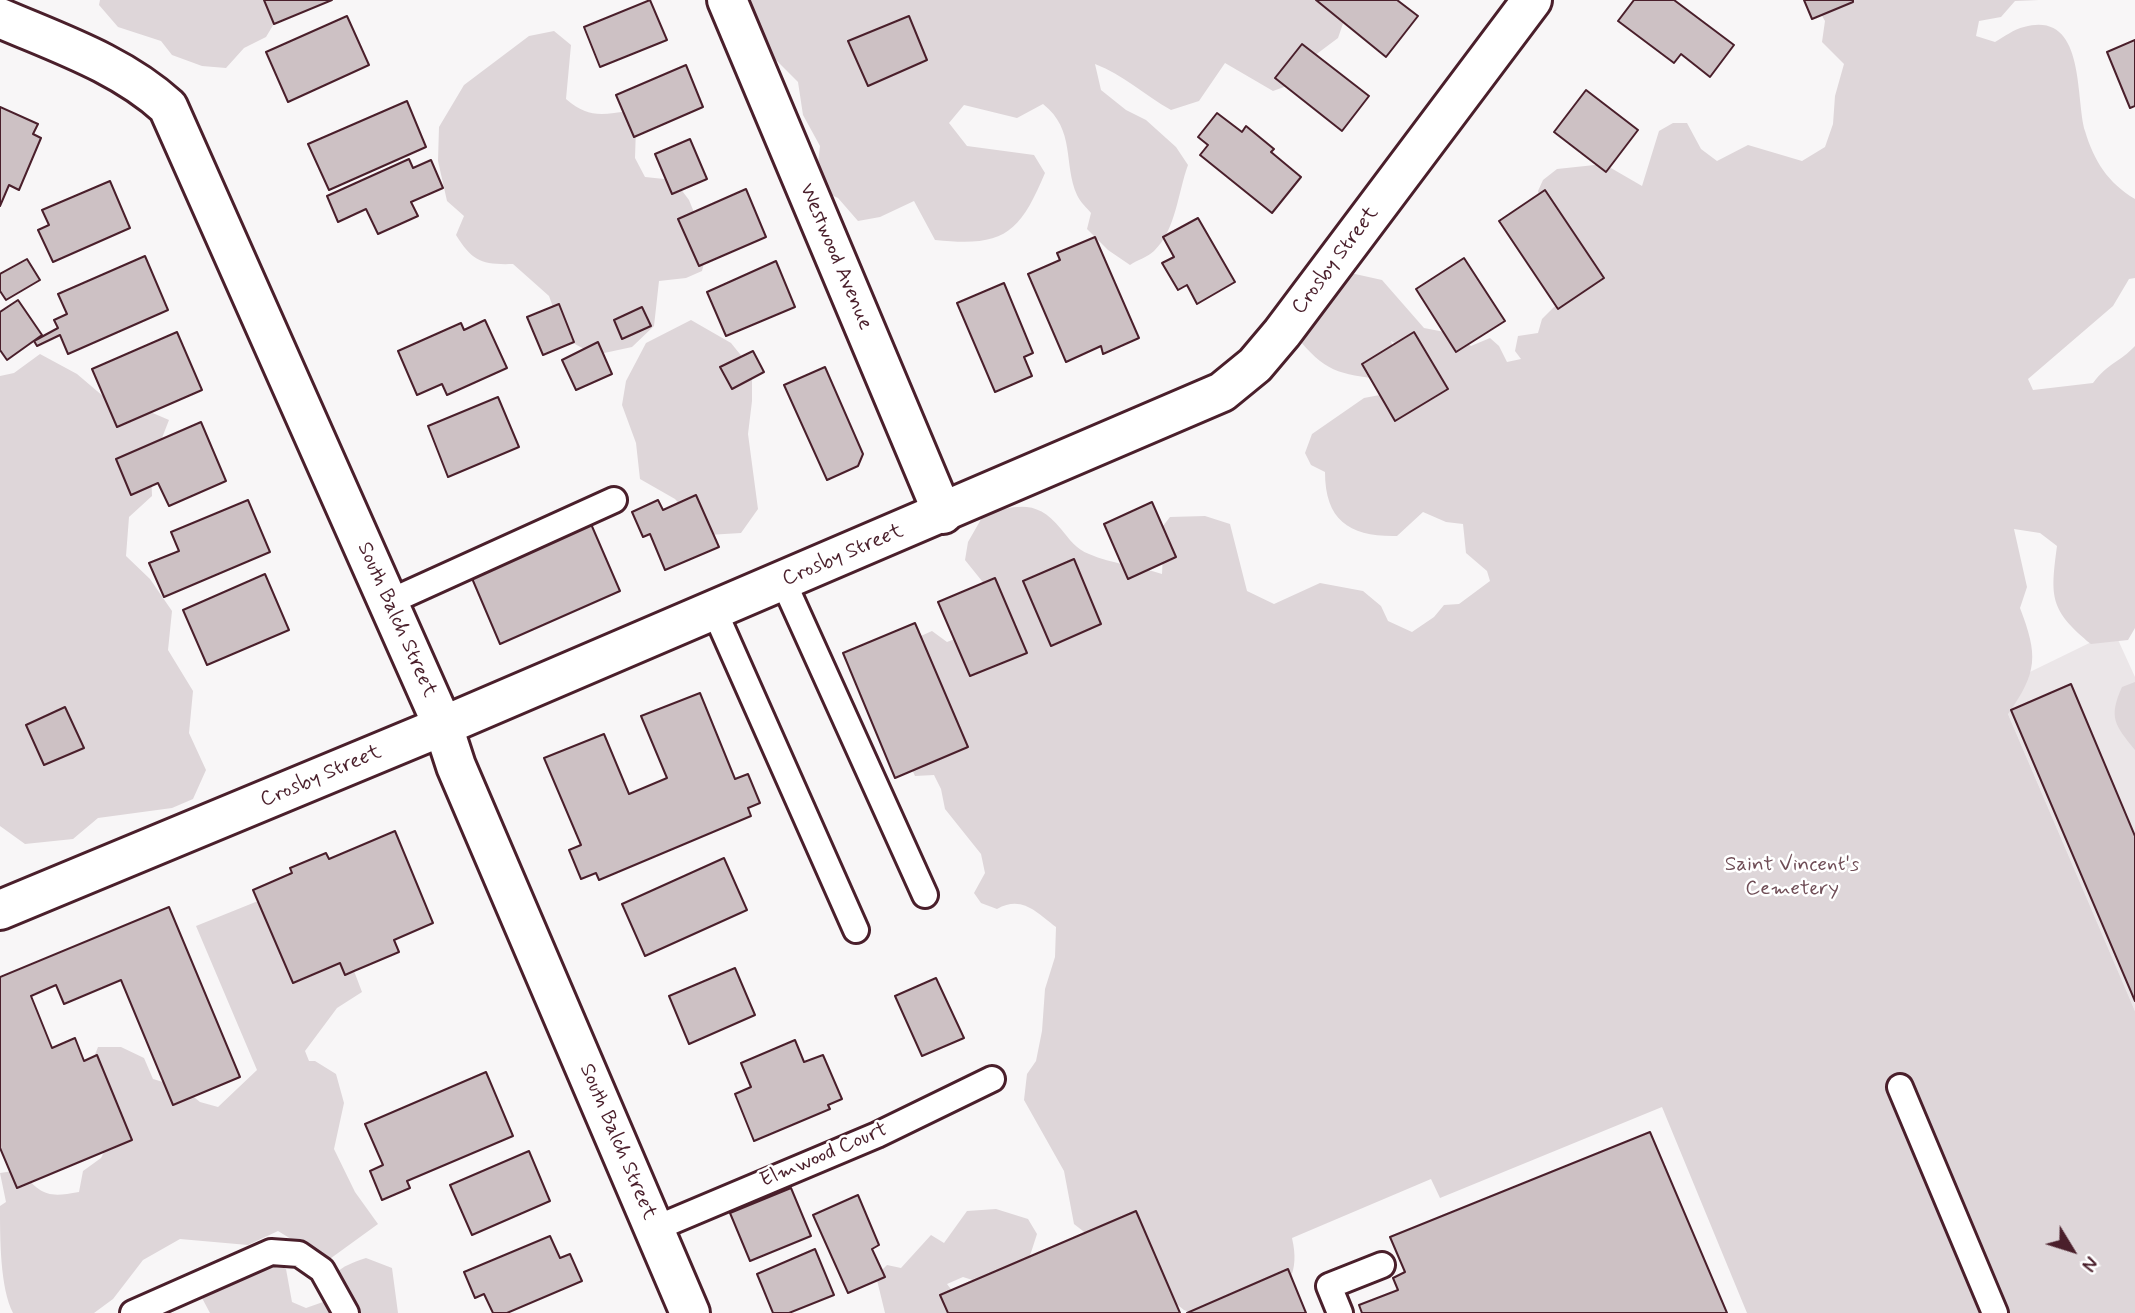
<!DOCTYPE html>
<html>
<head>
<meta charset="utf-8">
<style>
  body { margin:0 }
  #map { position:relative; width:2135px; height:1313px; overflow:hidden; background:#f8f6f7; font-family:Mynerve,sans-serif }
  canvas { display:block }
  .north { position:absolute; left:2037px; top:1215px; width:70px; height:70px; -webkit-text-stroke:5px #fff; paint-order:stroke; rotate:128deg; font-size:19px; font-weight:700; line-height:28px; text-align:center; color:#4a1f2b }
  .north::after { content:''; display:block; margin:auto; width:24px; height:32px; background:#4a1f2b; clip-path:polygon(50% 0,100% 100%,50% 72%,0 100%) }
</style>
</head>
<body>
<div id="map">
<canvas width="2135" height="1313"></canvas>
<div class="north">N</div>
</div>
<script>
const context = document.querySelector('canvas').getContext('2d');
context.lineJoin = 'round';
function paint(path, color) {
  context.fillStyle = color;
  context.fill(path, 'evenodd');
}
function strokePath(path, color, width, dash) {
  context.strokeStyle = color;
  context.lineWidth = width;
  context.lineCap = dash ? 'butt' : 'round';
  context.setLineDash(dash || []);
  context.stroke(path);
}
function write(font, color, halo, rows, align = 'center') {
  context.font = font + ' Mynerve,sans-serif';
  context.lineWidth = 5;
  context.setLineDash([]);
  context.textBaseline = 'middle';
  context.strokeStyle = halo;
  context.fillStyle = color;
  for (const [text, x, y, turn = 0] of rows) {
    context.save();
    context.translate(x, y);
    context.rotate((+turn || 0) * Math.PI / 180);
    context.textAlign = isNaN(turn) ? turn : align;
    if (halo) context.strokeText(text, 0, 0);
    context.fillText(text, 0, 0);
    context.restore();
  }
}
paint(new Path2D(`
  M 2114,631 L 2135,677 L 2135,1011 L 1997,688 Z`), '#ebe6e8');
paint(new Path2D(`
  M 100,0 L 276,0 L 281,12 L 266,37 L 244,48 L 226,68 L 202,66 L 172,55 L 161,41 L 118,27 L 99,5 Z
  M 750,0 L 1344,0 L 1348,9 L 1338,38 L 1306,62 L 1295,83 L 1273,91 L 1225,63 L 1199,101 L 1171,110 C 1144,95 1124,75 1095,64 L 1101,90 L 1126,110 L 1146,120 L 1176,147 L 1188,165 C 1178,192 1176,230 1154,251 C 1148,257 1137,260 1130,265 L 1108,250 L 1087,229 L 1091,213 C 1087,208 1080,202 1077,195 C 1063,164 1076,130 1043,104 L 1017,118 L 964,105 L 949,123 L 967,146 L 1034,155 L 1045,173 C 1019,235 1003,247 935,240 L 914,201 L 880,217 L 858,221 L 838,198 L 825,192 L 816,180 L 820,146 L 803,115 L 798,82 L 766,50 L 754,22 Z
  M 1806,0 L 2039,0 L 2015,1 L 2001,17 L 1979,21 L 1976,36 L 1995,42 C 2004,37 2014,29 2024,27 C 2086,10 2075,97 2085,131 C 2094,161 2108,183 2135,199 L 2135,278 L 2129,279 L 2113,306 L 2028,379 L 2033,390 L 2093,383 C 2108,363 2120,362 2135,346 L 2135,628 L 2128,640 L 2091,644 C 2050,610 2050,598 2057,546 L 2040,533 L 2014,529 L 2027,587 L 2020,608 C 2038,655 2038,672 2008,714 L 2135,1011 L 2135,1313 L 1747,1313 L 1662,1107 L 1440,1198 L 1431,1179 L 1292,1238 C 1300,1273 1288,1285 1267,1313 L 1192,1313 L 1184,1310 L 1074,1224 L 1064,1171 L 1024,1100 L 1027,1074 L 1036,1061 L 1042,1031 L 1045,989 L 1055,957 L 1056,927 C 1036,912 1022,895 997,909 L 981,903 L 974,893 L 985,873 L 981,854 L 945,809 L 941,789 L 934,775 L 915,776 L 909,763 L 912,640 L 932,631 L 947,642 L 970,633 L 994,596 L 965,560 L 968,542 L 984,514 C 1018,505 1037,499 1061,529 C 1070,540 1076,549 1089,554 C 1112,564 1138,566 1162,574 L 1163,554 L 1159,531 L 1170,517 L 1205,516 L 1230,524 L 1247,591 L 1274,604 L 1320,583 L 1363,591 L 1381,606 L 1388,621 L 1412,632 L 1434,617 L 1444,605 L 1459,604 L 1490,581 L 1487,571 L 1466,553 L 1463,524 L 1446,522 L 1423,512 L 1397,536 C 1350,537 1325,521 1325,472 L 1311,465 L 1305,453 L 1312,434 L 1364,398 L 1385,394 L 1403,347 L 1391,341 L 1397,361 L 1383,379 C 1339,375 1324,371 1296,336 L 1346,272 L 1382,280 L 1424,328 L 1455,334 L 1471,346 L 1490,338 L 1499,346 L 1507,362 L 1521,359 L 1515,351 L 1518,336 L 1538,333 L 1542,319 L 1560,301 L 1538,191 L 1543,180 L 1557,169 L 1604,164 L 1642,186 L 1659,131 L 1673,123 L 1687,123 L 1701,149 L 1717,161 L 1748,145 L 1802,161 L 1825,147 L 1833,124 L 1835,96 L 1844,64 L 1822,42 L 1825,21 L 1814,2 Z
  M 554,31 L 571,45 L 566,99 C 588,118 601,115 629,111 L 636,127 L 635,158 L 645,177 L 674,180 L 689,200 L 708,247 L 702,271 L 686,278 L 659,281 L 654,326 L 632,347 L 595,355 L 564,338 L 549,296 L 513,264 C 482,265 472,261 456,235 L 464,216 L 447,201 L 438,161 L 439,127 L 464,85 L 529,36 Z
  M 691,320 L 731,343 L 752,369 L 752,401 L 748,434 L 758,509 L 741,533 L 708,535 L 675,499 L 640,479 L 636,443 L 622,405 L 626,381 L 646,343 Z
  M 40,354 L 77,374 L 117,408 L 141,408 L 169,420 L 151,466 L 152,496 L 129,517 L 126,556 L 150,579 L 172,611 L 168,650 L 193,691 L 189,733 L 206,770 L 193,799 L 172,808 L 98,818 L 73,839 L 25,844 L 0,826 L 0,376 L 14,373 Z
  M 2135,682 L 2135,750 C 2115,725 2108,718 2122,687 Z
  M 258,901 L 293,983 L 340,963 L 345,975 L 354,971 L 362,992 L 337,1008 L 305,1051 L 309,1061 L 315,1061 L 336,1074 L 344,1103 L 334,1149 L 355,1192 L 378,1224 L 327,1261 L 278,1231 L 248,1245 L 180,1239 L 143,1260 L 113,1299 L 94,1313 L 13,1313 C 0,1288 0,1238 0,1206 L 6,1202 L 0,1173 L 20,1170 C 41,1195 47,1198 79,1192 L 83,1171 L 101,1158 L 113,1134 L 89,1070 L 98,1047 L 121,1047 L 144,1058 L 153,1079 L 183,1088 L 200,1102 L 218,1107 L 257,1070 L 196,926 Z
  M 996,1209 L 1028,1219 L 1037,1234 L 1025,1271 L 1001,1289 L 963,1277 L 947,1284 L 969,1313 L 885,1313 L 876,1276 L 887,1265 L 901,1268 L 931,1235 L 944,1243 L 967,1211 Z
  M 366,1258 L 392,1268 L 398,1313 L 210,1313 L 202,1298 L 214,1266 L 271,1261 L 286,1269 L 292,1302 L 306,1308 L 323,1302 C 333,1272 336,1268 366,1258 Z`), '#ded6d9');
const building = new Path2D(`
  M 264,0 L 332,0 L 274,24 Z
  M 650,0 L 667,40 L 600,67 L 584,27 Z
  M 1316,0 L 1397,0 L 1418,16 L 1386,57 Z
  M 1634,0 L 1674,0 L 1734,45 L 1710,77 L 1681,54 L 1674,63 L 1618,21 Z
  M 1804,0 L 1853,0 L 1853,2 L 1812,19 Z
  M 347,16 L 369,65 L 288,102 L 266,52 Z
  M 909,16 L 927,60 L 868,86 L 848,41 Z
  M 2135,40 L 2135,106 L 2130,108 L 2107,52 Z
  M 1302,44 L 1369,96 L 1342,131 L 1275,78 Z
  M 686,65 L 703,107 L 634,137 L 616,95 Z
  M 1586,90 L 1638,130 L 1606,172 L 1554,132 Z
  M 407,101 L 426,147 L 329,190 L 308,144 Z
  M 0,107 L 38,124 L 33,134 L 41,138 L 19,190 L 9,185 L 0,206 Z
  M 1217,113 L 1242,132 L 1246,126 L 1274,149 L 1271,152 L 1301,177 L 1272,213 L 1200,155 L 1208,145 L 1198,137 Z
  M 690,139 L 707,179 L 672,194 L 655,154 Z
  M 409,159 L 413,168 L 431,160 L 443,188 L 411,202 L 418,216 L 378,234 L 366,209 L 338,222 L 327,196 Z
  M 110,181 L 130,228 L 53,262 L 38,230 L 49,225 L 42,210 Z
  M 746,189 L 766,237 L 699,266 L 678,219 Z
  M 1545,190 L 1604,278 L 1558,309 L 1499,221 Z
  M 1198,218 L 1235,282 L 1197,304 L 1187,285 L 1178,290 L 1162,263 L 1174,257 L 1163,237 Z
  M 1095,237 L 1139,338 L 1103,354 L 1101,346 L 1066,362 L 1028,274 L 1060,260 L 1057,253 Z
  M 145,256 L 168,310 L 68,354 L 60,335 L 37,346 L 34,341 L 58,328 L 54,320 L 67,314 L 58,294 Z
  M 1464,258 L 1505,321 L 1456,352 L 1416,289 Z
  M 27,259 L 40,280 L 6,300 L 0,291 L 0,274 Z
  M 776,261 L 795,307 L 726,336 L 707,292 Z
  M 1004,283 L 1033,353 L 1024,357 L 1032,376 L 995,392 L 957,303 Z
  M 18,300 L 42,335 L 7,360 L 0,350 L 0,312 Z
  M 559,304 L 574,342 L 543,355 L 527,317 Z
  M 642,307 L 651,326 L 622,339 L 614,320 Z
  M 485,320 L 507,368 L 447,395 L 442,384 L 417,395 L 398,351 L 461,323 L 464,330 Z
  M 177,332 L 202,390 L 117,427 L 92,369 Z
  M 1414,332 L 1448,389 L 1395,421 L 1362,364 Z
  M 598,342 L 612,374 L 576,390 L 562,360 Z
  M 753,351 L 764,372 L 732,389 L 720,367 Z
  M 825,367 L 863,454 L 858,466 L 827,480 L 784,385 Z
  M 498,397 L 519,447 L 448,477 L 428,426 Z
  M 201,422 L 226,481 L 169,506 L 158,483 L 131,495 L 116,459 Z
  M 696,495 L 719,547 L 665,570 L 650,534 L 643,537 L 632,512 L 658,500 L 663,510 Z
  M 248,500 L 270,552 L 164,597 L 149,563 L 179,551 L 171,532 Z
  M 1152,502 L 1176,557 L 1128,579 L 1104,524 Z
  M 591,524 L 620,591 L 500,644 L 471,576 Z
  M 1074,559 L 1101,624 L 1051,646 L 1023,581 Z
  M 265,574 L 289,630 L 207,665 L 183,610 Z
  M 995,578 L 1027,653 L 970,676 L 938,602 Z
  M 915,623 L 968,747 L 895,778 L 843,653 Z
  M 2071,684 L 2135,836 L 2135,1001 L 2011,710 Z
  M 700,693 L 735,779 L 748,774 L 760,803 L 748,808 L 751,816 L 599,880 L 596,873 L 581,879 L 569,850 L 581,845 L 544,758 L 604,734 L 629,794 L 667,778 L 641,716 Z
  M 65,707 L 84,748 L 44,765 L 26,725 Z
  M 395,831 L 433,923 L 394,940 L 399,952 L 354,971 L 345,975 L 340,963 L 293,983 L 253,890 L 292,873 L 290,868 L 326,853 L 329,859 Z
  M 724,858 L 747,910 L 645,956 L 622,904 Z
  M 169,907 L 240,1077 L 173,1105 L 121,980 L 64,1004 L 56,985 L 31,996 L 52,1048 L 75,1038 L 84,1061 L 97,1055 L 132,1140 L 17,1188 L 0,1148 L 0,977 Z
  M 735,968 L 755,1015 L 689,1044 L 669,996 Z
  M 936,978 L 964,1038 L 922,1056 L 895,996 Z
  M 795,1040 L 804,1062 L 823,1055 L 842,1099 L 828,1105 L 830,1109 L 754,1141 L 735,1094 L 751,1087 L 741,1063 Z
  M 486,1072 L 513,1136 L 407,1181 L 410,1188 L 382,1200 L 370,1171 L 383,1165 L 365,1124 Z
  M 1650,1132 L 1727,1313 L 1362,1313 L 1359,1305 L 1398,1290 L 1393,1278 L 1405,1272 L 1390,1237 Z
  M 529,1151 L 550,1201 L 472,1235 L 450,1185 Z
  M 791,1188 L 811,1236 L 750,1261 L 730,1213 Z
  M 858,1195 L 879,1245 L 872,1249 L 885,1277 L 848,1293 L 813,1215 Z
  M 1136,1211 L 1180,1313 L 948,1313 L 940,1295 Z
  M 550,1236 L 560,1258 L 570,1254 L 582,1281 L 507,1313 L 493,1313 L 484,1294 L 475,1298 L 464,1272 Z
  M 815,1249 L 834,1295 L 789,1313 L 773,1313 L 757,1274 Z
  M 1288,1269 L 1306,1313 L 1187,1313 Z`);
paint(building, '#cdc1c4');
strokePath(building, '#4a1f2b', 2);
const lane = new Path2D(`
  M 783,581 L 925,895
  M 389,602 L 614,500
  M 714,610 L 856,930
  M 1900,1087 L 1995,1313
  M 654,1229 L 877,1135 L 992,1079
  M 133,1313 L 271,1252 L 299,1254 L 322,1270 L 346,1313
  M 1340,1313 L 1329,1286 L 1382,1265`);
const street = new Path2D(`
  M 727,0 L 943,514
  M 0,18 C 58,43 121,64 168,107 L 443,726 L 456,766 L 690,1313`);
const secondary = new Path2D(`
  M 0,910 L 443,726 L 1222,392 L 1255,365 L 1282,333 L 1532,0`);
strokePath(lane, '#4a1f2b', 30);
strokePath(street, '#4a1f2b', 44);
strokePath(secondary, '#4a1f2b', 44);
strokePath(lane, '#fff', 24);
strokePath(street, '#fff', 38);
strokePath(secondary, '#fff', 38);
write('21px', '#4a1f2b', '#fff', [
  ["Westwood Avenue",835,257,67],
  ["Crosby Street",1336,261,-53],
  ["Crosby Street",843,556,-23],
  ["South Balch Street",396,620,66],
  ["Crosby Street",321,777,-23],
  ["South Balch Street",617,1142,67],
  ["Elmwood Court",824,1156,-23]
]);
write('21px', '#6f4d56', '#fff', [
  ["Saint Vincent's",1792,866],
  ["Cemetery",1792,890]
]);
</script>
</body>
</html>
